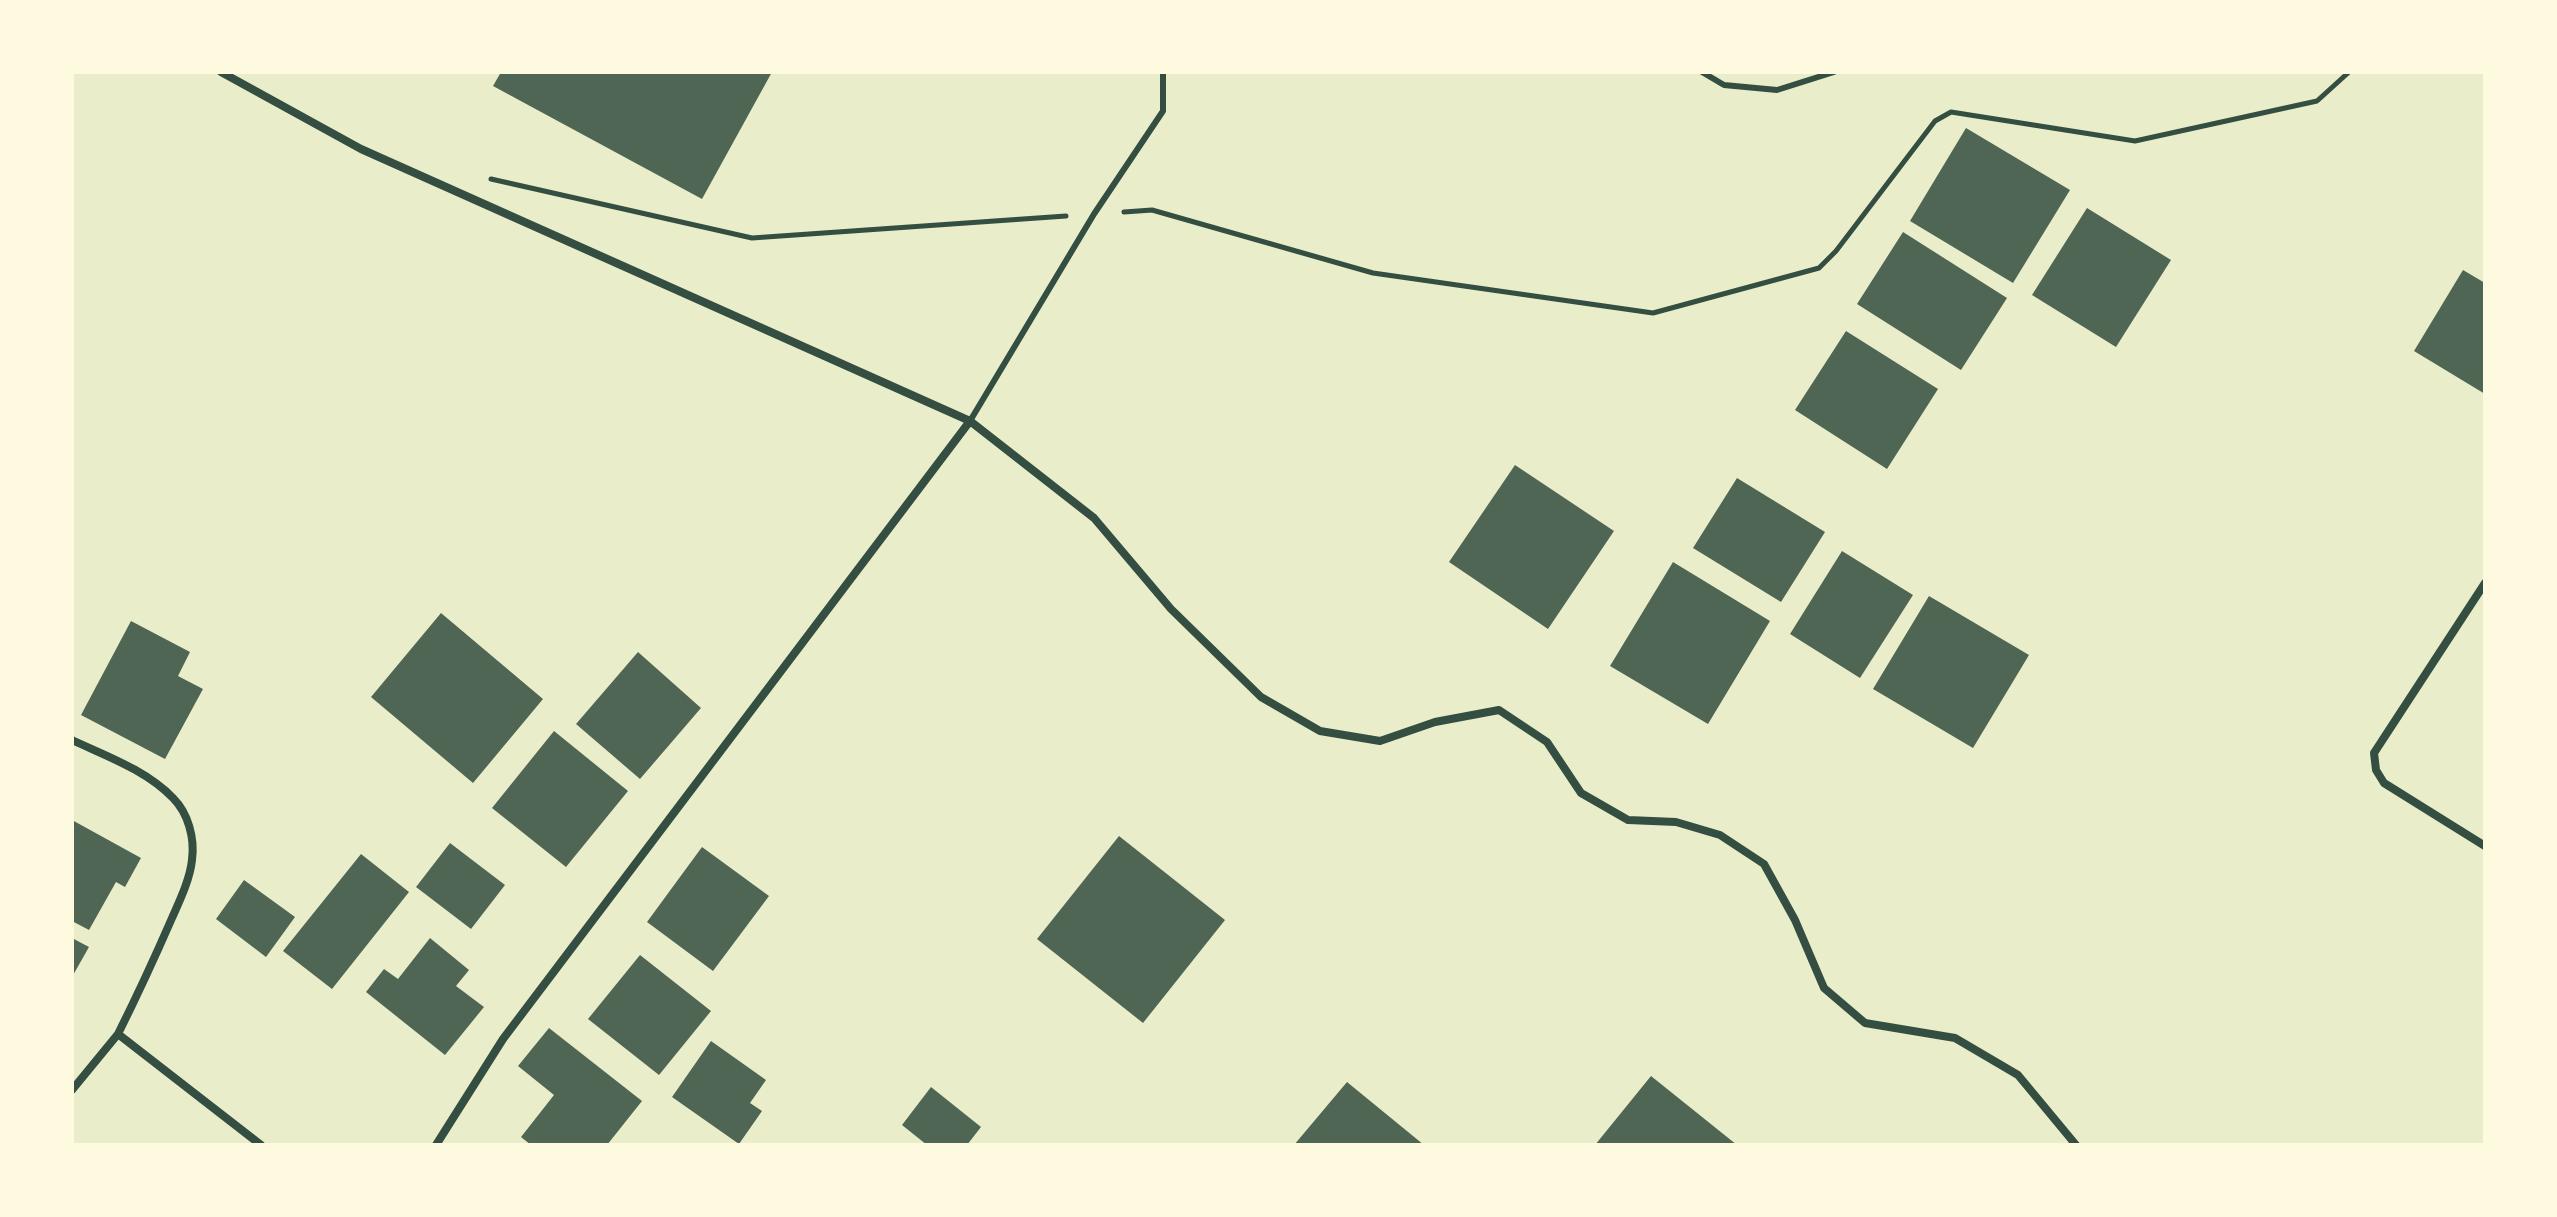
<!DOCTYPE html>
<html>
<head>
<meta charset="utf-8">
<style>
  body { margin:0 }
  #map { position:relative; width:2557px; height:1217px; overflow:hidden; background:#e9edc9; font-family:Figtree,sans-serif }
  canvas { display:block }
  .frame { position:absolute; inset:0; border:74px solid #fefae0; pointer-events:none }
</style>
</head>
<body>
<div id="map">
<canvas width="2557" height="1217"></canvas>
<div class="frame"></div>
</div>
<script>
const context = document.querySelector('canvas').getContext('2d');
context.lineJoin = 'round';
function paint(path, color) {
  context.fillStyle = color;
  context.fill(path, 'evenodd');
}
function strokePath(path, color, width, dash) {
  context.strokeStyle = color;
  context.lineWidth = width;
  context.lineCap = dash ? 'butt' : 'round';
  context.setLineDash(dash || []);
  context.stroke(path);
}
paint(new Path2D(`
  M 501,72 L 772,72 L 702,199 L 493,86 Z
  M 1966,128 L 2070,190 L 2013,283 L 1910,221 Z
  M 2087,208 L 2171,260 L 2116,347 L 2032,295 Z
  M 1903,232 L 2007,298 L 1961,370 L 1857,304 Z
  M 2463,270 L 2485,283 L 2485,394 L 2414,351 Z
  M 1846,331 L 1938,389 L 1887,469 L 1795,410 Z
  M 1515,465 L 1614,531 L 1548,629 L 1449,562 Z
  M 1737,478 L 1825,532 L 1781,602 L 1693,548 Z
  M 1842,551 L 1913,595 L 1860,678 L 1790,634 Z
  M 1673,562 L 1770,621 L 1708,724 L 1610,666 Z
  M 1929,596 L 2029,655 L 1973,748 L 1873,689 Z
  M 441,613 L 543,699 L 473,783 L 371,697 Z
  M 131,621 L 190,652 L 178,676 L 203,689 L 165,759 L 81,715 Z
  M 638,652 L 701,708 L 640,779 L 576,724 Z
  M 554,731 L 628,791 L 566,867 L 492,808 Z
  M 72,820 L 141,858 L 125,887 L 116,882 L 89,930 L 72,921 Z
  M 1119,836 L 1225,920 L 1143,1023 L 1037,939 Z
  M 450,843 L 505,885 L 471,929 L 416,887 Z
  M 702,847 L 769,896 L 713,971 L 647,922 Z
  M 361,854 L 409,892 L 332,989 L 283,951 Z
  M 244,880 L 295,917 L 266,957 L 216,919 Z
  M 72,938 L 89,947 L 72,977 Z
  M 430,938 L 469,970 L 456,986 L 484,1007 L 445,1055 L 366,992 L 384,969 L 398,979 Z
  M 640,955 L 711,1011 L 659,1075 L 588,1019 Z
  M 549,1028 L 642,1101 L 607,1145 L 531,1145 L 521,1137 L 554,1095 L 518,1066 Z
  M 711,1041 L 766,1080 L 750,1103 L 762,1111 L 739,1144 L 672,1097 Z
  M 1651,1076 L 1737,1145 L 1595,1145 Z
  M 1347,1082 L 1424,1145 L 1294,1145 Z
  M 931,1087 L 981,1127 L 967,1145 L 927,1145 L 902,1125 Z`), '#4f6655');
strokePath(new Path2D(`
  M 491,179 L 752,238 L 1066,216
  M 1124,212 L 1152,210 L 1373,273 L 1653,313 L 1819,268 L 1836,251 L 1935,121 L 1951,112 L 2135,141 L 2317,101 L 2349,72`), '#344e41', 5);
strokePath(new Path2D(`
  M 1702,72 L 1724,85 L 1777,90 L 1834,72
  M 970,421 L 1094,214 L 1163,111 L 1163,72`), '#344e41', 6);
strokePath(new Path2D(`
  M 221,72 L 361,149 L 970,421 L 1094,518 L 1171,609 L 1261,697 L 1320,731 L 1380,741 L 1435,722 L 1499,710 L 1547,742 L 1581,793 L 1628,820 L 1676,822 L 1720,835 L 1764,864 L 1795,920 L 1824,988 L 1865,1023 L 1955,1038 L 2018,1075 L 2076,1145
  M 2485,583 L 2374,753 L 2376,770 L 2384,783 L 2485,846
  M 72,740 C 106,756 146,770 173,798 C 188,813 195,838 192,860 C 190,879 180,900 172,918 C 155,957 137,996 118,1034
  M 72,1090 L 118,1034 L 261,1145
  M 436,1145 L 503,1039 L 970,421`), '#344e41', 8);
</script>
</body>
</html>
